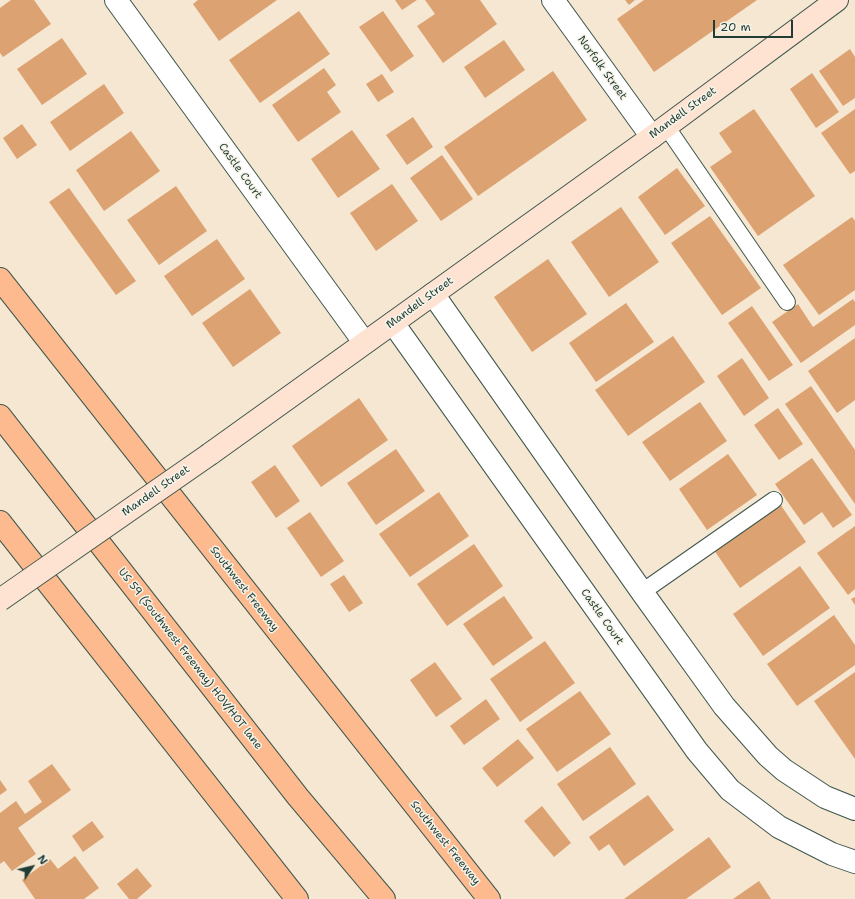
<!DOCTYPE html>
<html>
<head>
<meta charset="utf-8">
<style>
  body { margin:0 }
  #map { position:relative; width:855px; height:899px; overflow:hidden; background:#f5e7d1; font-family:"Shantell Sans",sans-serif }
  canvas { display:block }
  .north { position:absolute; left:12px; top:847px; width:40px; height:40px; -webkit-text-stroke:3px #f7f3e8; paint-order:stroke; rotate:55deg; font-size:11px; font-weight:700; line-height:16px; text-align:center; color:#1f3d34 }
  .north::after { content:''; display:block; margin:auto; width:14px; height:18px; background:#1f3d34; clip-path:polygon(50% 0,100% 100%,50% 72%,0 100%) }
  .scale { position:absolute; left:713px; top:20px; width:80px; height:18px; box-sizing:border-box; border:2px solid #1f3d34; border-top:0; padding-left:5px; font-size:12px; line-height:14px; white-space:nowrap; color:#1f3d34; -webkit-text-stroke:3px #f7f3e8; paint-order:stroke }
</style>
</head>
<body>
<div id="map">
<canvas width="855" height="899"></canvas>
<div class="north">N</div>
<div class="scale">20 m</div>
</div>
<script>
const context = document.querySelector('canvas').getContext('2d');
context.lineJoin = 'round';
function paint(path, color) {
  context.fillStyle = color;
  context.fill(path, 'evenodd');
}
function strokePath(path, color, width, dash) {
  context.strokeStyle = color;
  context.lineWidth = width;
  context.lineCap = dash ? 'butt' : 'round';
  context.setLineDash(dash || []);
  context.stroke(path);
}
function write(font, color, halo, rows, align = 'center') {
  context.font = font + ' "Shantell Sans",sans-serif';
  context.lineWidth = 3;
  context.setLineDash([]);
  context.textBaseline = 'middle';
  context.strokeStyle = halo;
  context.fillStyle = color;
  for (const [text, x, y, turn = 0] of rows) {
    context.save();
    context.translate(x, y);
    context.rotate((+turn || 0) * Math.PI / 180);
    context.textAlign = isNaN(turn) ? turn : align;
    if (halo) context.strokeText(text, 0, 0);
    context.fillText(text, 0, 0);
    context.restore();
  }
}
paint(new Path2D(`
  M 11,0 L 34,0 L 51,24 L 3,57 L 0,53 L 0,8 Z
  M 198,0 L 277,0 L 219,41 L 193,4 Z
  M 395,0 L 417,0 L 402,10 Z
  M 425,0 L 480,0 L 497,24 L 443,63 L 417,26 L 435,14 Z
  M 625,0 L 635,0 L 629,5 Z
  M 644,0 L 757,0 L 654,72 L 617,19 Z
  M 299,11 L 330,54 L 260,103 L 229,60 Z
  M 383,11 L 414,56 L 391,72 L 359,27 Z
  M 62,38 L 87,74 L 42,105 L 17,69 Z
  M 504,40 L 525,70 L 485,98 L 464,67 Z
  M 850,49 L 855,57 L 855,98 L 843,106 L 819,71 Z
  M 324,68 L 336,85 L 327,92 L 341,112 L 298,142 L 272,105 Z
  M 553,71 L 587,120 L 478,196 L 444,147 Z
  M 812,73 L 839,112 L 816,128 L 790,89 Z
  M 382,74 L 394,92 L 378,102 L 366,84 Z
  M 104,84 L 124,113 L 70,151 L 50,122 Z
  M 754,109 L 815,196 L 758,236 L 710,167 L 732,152 L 719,133 Z
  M 855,109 L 855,171 L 850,174 L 821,133 Z
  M 413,117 L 433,147 L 407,165 L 386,135 Z
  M 22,124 L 37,145 L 17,159 L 3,138 Z
  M 352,130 L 380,169 L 338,198 L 311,159 Z
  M 131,131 L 160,171 L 104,211 L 76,170 Z
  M 442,155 L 473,199 L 441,221 L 410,178 Z
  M 677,168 L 705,206 L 665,235 L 638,197 Z
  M 392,184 L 418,221 L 376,251 L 350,213 Z
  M 176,186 L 207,231 L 159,265 L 127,220 Z
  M 69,188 L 136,281 L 116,295 L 49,202 Z
  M 621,207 L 659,262 L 609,297 L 571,242 Z
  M 710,216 L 761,288 L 722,315 L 671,243 Z
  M 852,217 L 855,221 L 855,290 L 819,315 L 783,265 Z
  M 217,239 L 245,279 L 192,316 L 164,276 Z
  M 548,259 L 587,314 L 532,352 L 494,297 Z
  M 250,289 L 281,333 L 233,367 L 202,323 Z
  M 853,299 L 855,302 L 855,325 L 801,363 L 772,322 L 798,304 L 813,327 Z
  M 626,303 L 654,342 L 596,382 L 569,343 Z
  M 752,306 L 793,365 L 769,381 L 728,323 Z
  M 673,336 L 705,382 L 628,436 L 595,390 Z
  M 855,338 L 855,400 L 837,413 L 808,371 Z
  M 742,358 L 769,398 L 744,416 L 717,376 Z
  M 811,386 L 855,450 L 855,504 L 785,404 Z
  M 359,398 L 388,440 L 321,487 L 292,446 Z
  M 700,402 L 727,441 L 670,481 L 642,442 Z
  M 778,408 L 803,444 L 779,460 L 754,425 Z
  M 396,449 L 425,491 L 376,525 L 347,483 Z
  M 728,454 L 757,495 L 707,530 L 679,489 Z
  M 812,458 L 852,515 L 833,528 L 822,512 L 804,525 L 775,484 Z
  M 275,465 L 300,501 L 276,518 L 251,482 Z
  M 439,492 L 469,536 L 410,577 L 379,534 Z
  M 780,504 L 806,542 L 740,588 L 714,550 Z
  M 310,512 L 344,561 L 321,577 L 287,528 Z
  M 855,526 L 855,589 L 848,595 L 817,553 Z
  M 474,544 L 503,586 L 447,626 L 417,584 Z
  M 800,566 L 830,608 L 763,656 L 733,614 Z
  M 344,575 L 363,603 L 349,612 L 330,584 Z
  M 504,596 L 533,638 L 493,666 L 463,624 Z
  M 855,597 L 855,605 L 851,599 Z
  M 834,615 L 855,645 L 855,665 L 797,706 L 767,664 Z
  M 545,641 L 575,683 L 520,722 L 490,679 Z
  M 435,662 L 462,699 L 436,717 L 410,680 Z
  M 855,672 L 855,759 L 814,701 Z
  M 580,691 L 611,734 L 557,772 L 526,729 Z
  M 486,699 L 500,719 L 464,745 L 450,726 Z
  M 518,739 L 534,758 L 497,787 L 482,768 Z
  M 610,747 L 636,784 L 583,821 L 557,784 Z
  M 52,764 L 71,790 L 18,828 L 36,854 L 12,871 L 4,861 L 0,864 L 0,813 L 16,801 L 25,814 L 42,802 L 28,781 Z
  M 0,780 L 7,790 L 0,795 Z
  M 648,795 L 674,830 L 624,866 L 609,844 L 599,851 L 589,837 Z
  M 542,806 L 571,843 L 554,857 L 524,821 Z
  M 92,821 L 104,837 L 83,852 L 72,836 Z
  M 709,837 L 731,867 L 686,899 L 624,899 Z
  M 75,856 L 99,888 L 84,899 L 35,899 L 22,880 L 50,859 L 58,869 Z
  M 137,868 L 152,886 L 137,899 L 129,899 L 117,884 Z
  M 759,881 L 771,899 L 733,899 Z`), '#dda272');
const lane = new Path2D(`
  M 666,126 L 787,302
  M 642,592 L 774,500`);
const street = new Path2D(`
  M 116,0 L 364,342
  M 553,0 L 652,137
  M 433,294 L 642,592 L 724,706 L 768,756 L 784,770 L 825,797 L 855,809
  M 393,323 L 697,751 L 730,790 L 779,827 L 832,854 L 855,862`);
const secondary = new Path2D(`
  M 210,454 L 652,137 L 837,0`);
const highway = new Path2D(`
  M 0,279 L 489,899
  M 0,416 L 298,797 L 384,899
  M 0,522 L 297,899`);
strokePath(lane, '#3f564c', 18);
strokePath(street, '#3f564c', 24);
strokePath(secondary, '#3f564c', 24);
strokePath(highway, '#3f564c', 24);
strokePath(lane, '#fff', 16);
strokePath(street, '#fff', 22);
strokePath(secondary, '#fee3d2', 22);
strokePath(highway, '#fcba8e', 22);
const secondaryBridge = new Path2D(`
  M 0,600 L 210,454`);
strokePath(secondaryBridge, '#3f564c', 24, []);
strokePath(secondaryBridge, '#fee3d2', 22);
write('11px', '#1f3d34', '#f7f3e8', [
  ["Norfolk Street",602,68,54],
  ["Mandell Street",683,113,-36],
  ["Castle Court",240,171,54],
  ["Mandell Street",420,303,-36],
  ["Mandell Street",156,491,-35],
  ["Southwest Freeway",244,589,52],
  ["Castle Court",602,617,55],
  ["US 59 (Southwest Freeway) HOV/HOT lane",190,659,52],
  ["Southwest Freeway",445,843,51]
]);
</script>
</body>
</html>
